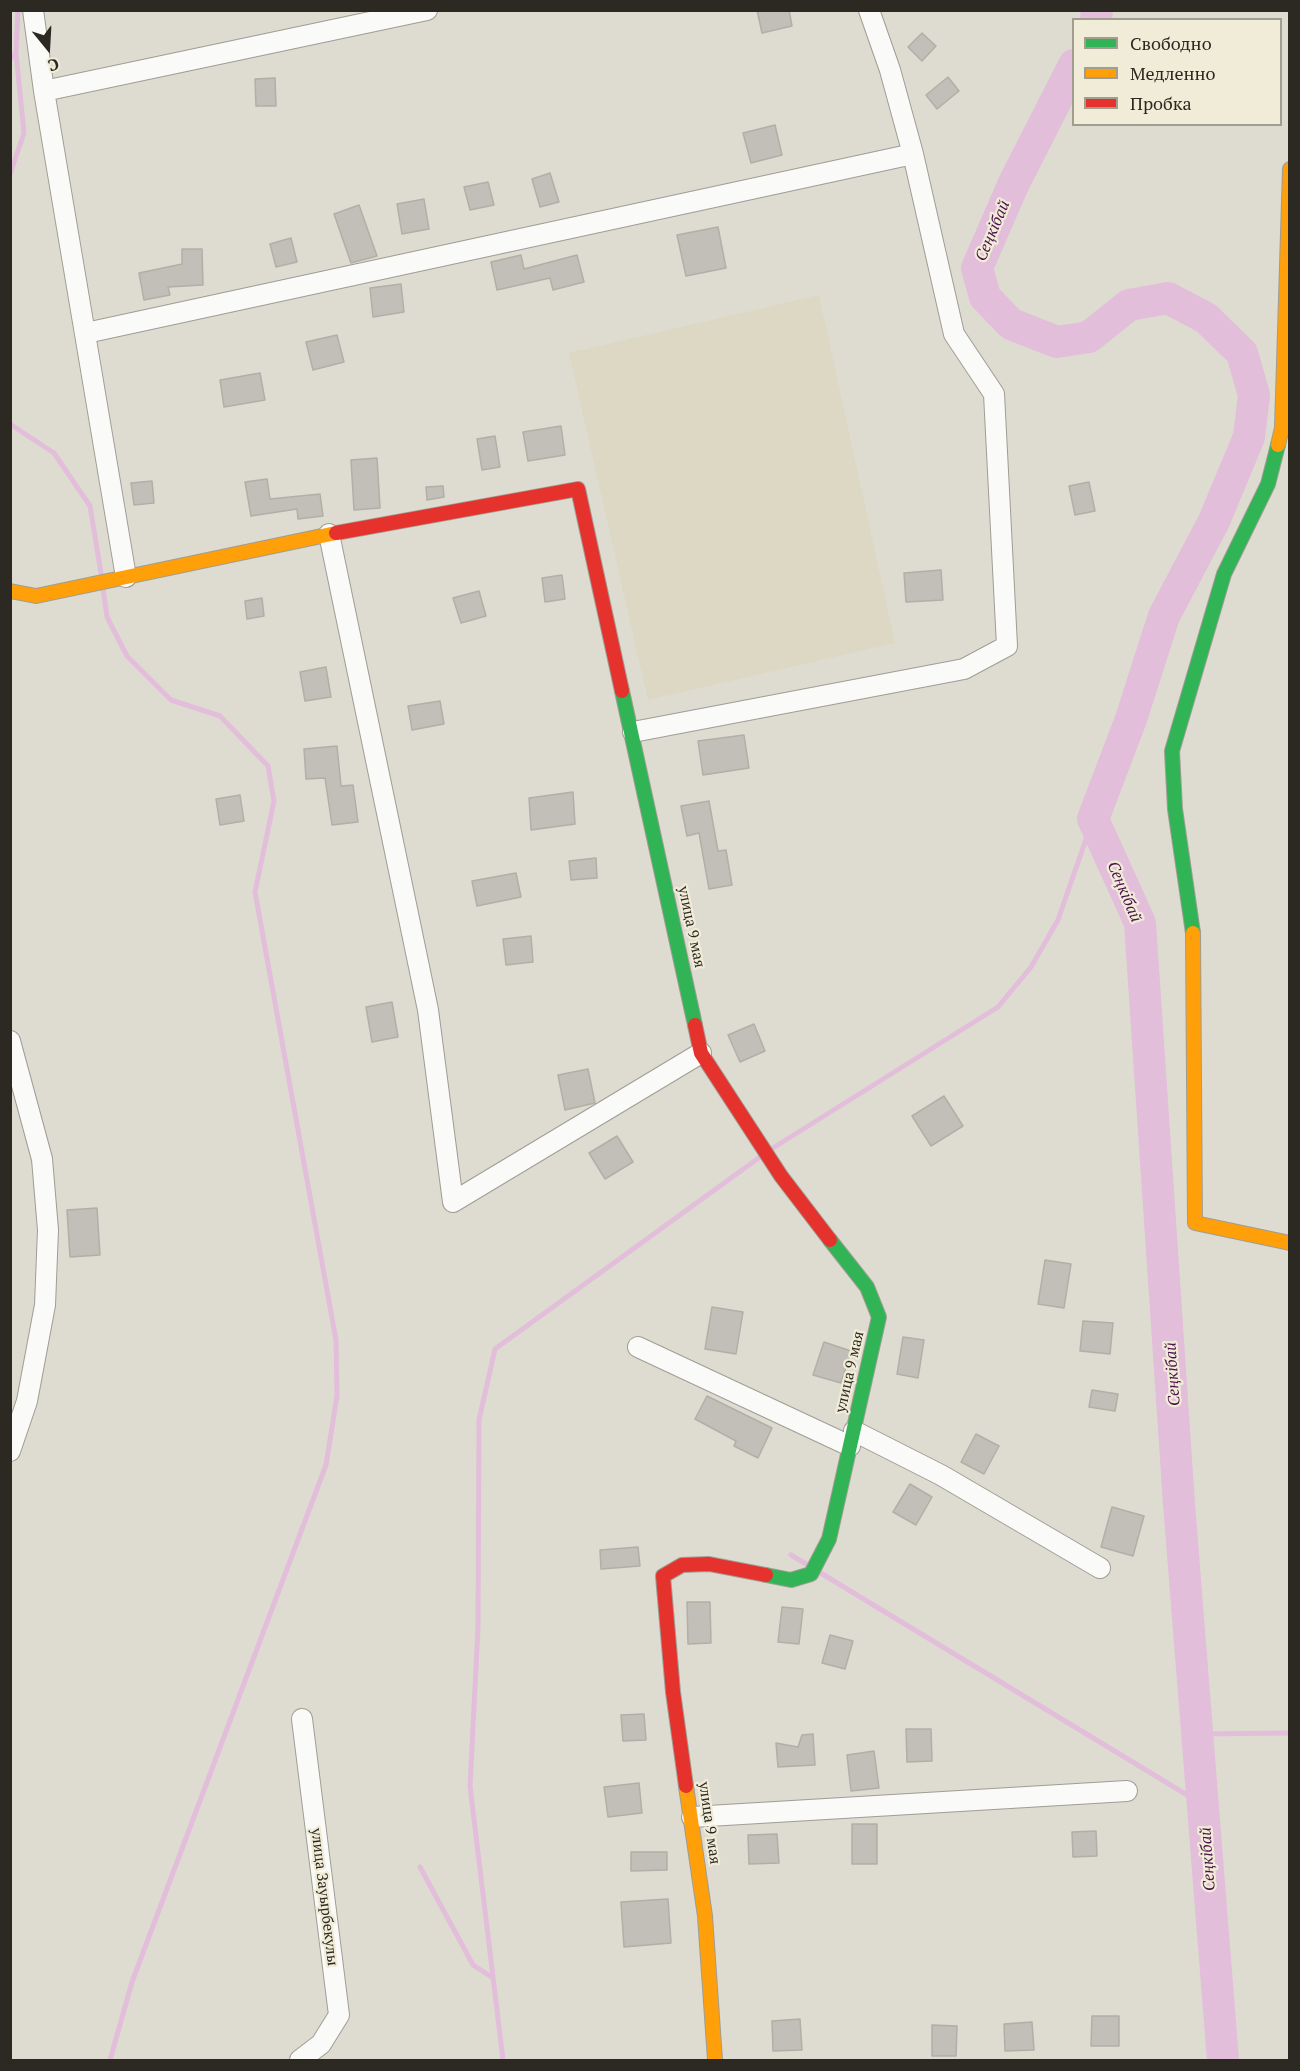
<!DOCTYPE html>
<html>
<head>
<meta charset="utf-8">
<style>
  body { margin:0 }
  #map { position:relative; width:1300px; height:2071px; overflow:hidden; background:#dedcd1; font-family:"PT Serif",serif }
  canvas { display:block }
  .frame { position:absolute; inset:0; border:12px solid #2b2921; pointer-events:none }
  .legend { position:absolute; left:1072px; top:18px; width:210px; height:108px; box-sizing:border-box; background:#f1ecd8; border:2px solid #a29e8f; margin:0; padding:8px 10px; list-style:none; font-size:18px; color:#2b2921 }
  .legend li { display:flex; align-items:center; gap:12px; height:30px }
  .legend b { width:30px; border:2px solid #a29e8f }
  .north { position:absolute; left:18px; top:18px; width:60px; height:60px; -webkit-text-stroke:4px #f1ecd8; paint-order:stroke; rotate:162deg; font-size:16px; font-weight:700; line-height:24px; text-align:center; color:#2b2921 }
  .north::after { content:''; display:block; margin:auto; width:21px; height:27px; background:#2b2921; clip-path:polygon(50% 0,100% 100%,50% 72%,0 100%) }
</style>
</head>
<body>
<div id="map">
<canvas width="1300" height="2071"></canvas>
<div class="frame"></div>
<ul class="legend">
<li><b style="height:8px;background:#30b455"></b>Свободно</li>
<li><b style="height:8px;background:#ff9f0a"></b>Медленно</li>
<li><b style="height:8px;background:#e5322d"></b>Пробка</li>
</ul>
<div class="north">С</div>
</div>
<script>
const context = document.querySelector('canvas').getContext('2d');
context.lineJoin = 'round';
function paint(path, color) {
  context.fillStyle = color;
  context.fill(path, 'evenodd');
}
function strokePath(path, color, width, dash) {
  context.strokeStyle = color;
  context.lineWidth = width;
  context.lineCap = dash ? 'butt' : 'round';
  context.setLineDash(dash || []);
  context.stroke(path);
}
function write(font, color, halo, rows, align = 'center') {
  context.font = font + ' "PT Serif",serif';
  context.lineWidth = 4.5;
  context.setLineDash([]);
  context.textBaseline = 'middle';
  context.strokeStyle = halo;
  context.fillStyle = color;
  for (const [text, x, y, turn = 0] of rows) {
    context.save();
    context.translate(x, y);
    context.rotate((+turn || 0) * Math.PI / 180);
    context.textAlign = isNaN(turn) ? turn : align;
    if (halo) context.strokeText(text, 0, 0);
    context.fillText(text, 0, 0);
    context.restore();
  }
}
paint(new Path2D(`
  M 819,295 L 895,643 L 648,700 L 569,353 Z`), '#ddd8c4');
strokePath(new Path2D(`
  M 10,59 L 16,53 L 18,10
  M 10,174 L 24,133 L 16,53
  M 10,424 L 54,453 L 90,506 L 101,573
  M 103,588 L 107,617 L 127,656 L 171,700 L 220,716 L 268,766 L 274,801 L 255,892 L 336,1340 L 337,1396 L 326,1465 L 132,1982 L 110,2060
  M 773,1148 L 998,1007 L 1031,967 L 1058,920 L 1093,819
  M 791,1555 L 806,1564
  M 819,1572 L 1202,1804
  M 1197,1734 L 1290,1733
  M 420,1867 L 473,1965 L 493,1978
  M 503,2060 L 470,1786 L 478,1628 L 479,1420 L 495,1349 L 760,1157`), '#e2beda', 5);
strokePath(new Path2D(`
  M 1096,20 L 1097,10
  M 1074,65 L 1013,185 L 977,268 L 985,297 L 1011,324 L 1057,342 L 1089,337 L 1129,305 L 1168,298 L 1206,318 L 1242,353 L 1254,395 L 1249,437 L 1214,521 L 1164,616 L 1131,719 L 1093,819 L 1140,923 L 1179,1504 L 1223,2060`), '#e2beda', 32);
const building = new Path2D(`
  M 757,10 L 789,10 L 792,26 L 762,33 Z
  M 922,33 L 936,46 L 922,61 L 908,47 Z
  M 948,77 L 959,91 L 937,109 L 926,95 Z
  M 275,78 L 276,106 L 256,106 L 255,79 Z
  M 775,125 L 782,155 L 751,163 L 743,133 Z
  M 550,173 L 559,202 L 540,207 L 532,179 Z
  M 488,182 L 494,205 L 470,210 L 464,187 Z
  M 424,199 L 429,229 L 402,234 L 397,204 Z
  M 359,205 L 377,256 L 351,263 L 334,214 Z
  M 718,227 L 726,268 L 686,276 L 677,235 Z
  M 291,238 L 297,262 L 276,267 L 270,244 Z
  M 182,249 L 202,249 L 203,285 L 168,287 L 170,295 L 144,300 L 139,273 L 182,264 Z
  M 521,255 L 524,269 L 577,255 L 584,282 L 553,290 L 550,278 L 497,290 L 491,262 Z
  M 401,284 L 404,312 L 373,317 L 370,288 Z
  M 337,335 L 344,362 L 313,370 L 306,342 Z
  M 260,373 L 265,400 L 224,407 L 220,380 Z
  M 561,426 L 565,455 L 528,461 L 523,432 Z
  M 495,436 L 500,467 L 482,470 L 477,439 Z
  M 377,458 L 380,508 L 354,510 L 351,460 Z
  M 267,479 L 270,499 L 320,494 L 323,516 L 298,519 L 297,509 L 251,516 L 245,482 Z
  M 152,481 L 154,503 L 134,505 L 131,483 Z
  M 1089,482 L 1095,511 L 1075,515 L 1069,486 Z
  M 443,486 L 444,497 L 427,500 L 426,487 Z
  M 941,570 L 943,600 L 906,602 L 904,573 Z
  M 562,575 L 565,599 L 545,602 L 542,578 Z
  M 479,591 L 486,616 L 461,623 L 453,598 Z
  M 262,598 L 264,616 L 247,619 L 245,601 Z
  M 326,667 L 331,697 L 305,701 L 300,672 Z
  M 440,701 L 444,724 L 412,730 L 408,706 Z
  M 744,735 L 749,768 L 703,775 L 698,741 Z
  M 337,746 L 341,786 L 353,785 L 358,822 L 332,825 L 325,778 L 306,779 L 304,749 Z
  M 573,792 L 575,824 L 531,830 L 529,798 Z
  M 240,795 L 244,821 L 220,825 L 216,799 Z
  M 709,801 L 718,851 L 726,850 L 732,885 L 709,889 L 699,833 L 687,836 L 681,806 Z
  M 596,858 L 597,878 L 571,880 L 569,861 Z
  M 516,873 L 521,897 L 477,906 L 472,881 Z
  M 531,936 L 533,962 L 506,965 L 503,939 Z
  M 392,1002 L 398,1037 L 372,1042 L 366,1007 Z
  M 754,1024 L 765,1051 L 740,1062 L 728,1035 Z
  M 588,1069 L 595,1103 L 565,1110 L 558,1075 Z
  M 944,1096 L 963,1126 L 931,1146 L 912,1116 Z
  M 617,1136 L 633,1162 L 605,1179 L 589,1153 Z
  M 97,1208 L 100,1255 L 70,1257 L 67,1210 Z
  M 1045,1260 L 1071,1264 L 1064,1308 L 1038,1304 Z
  M 712,1307 L 743,1312 L 736,1354 L 705,1349 Z
  M 1083,1321 L 1113,1323 L 1110,1354 L 1080,1351 Z
  M 903,1337 L 924,1340 L 918,1378 L 897,1374 Z
  M 824,1342 L 851,1351 L 841,1383 L 813,1375 Z
  M 1092,1390 L 1118,1394 L 1115,1411 L 1089,1407 Z
  M 707,1396 L 772,1428 L 758,1458 L 734,1446 L 736,1441 L 695,1419 Z
  M 976,1434 L 999,1446 L 984,1474 L 961,1462 Z
  M 910,1484 L 932,1497 L 916,1525 L 893,1512 Z
  M 1112,1507 L 1144,1516 L 1133,1556 L 1101,1547 Z
  M 638,1547 L 640,1566 L 601,1569 L 600,1550 Z
  M 687,1602 L 710,1602 L 711,1643 L 688,1644 Z
  M 782,1607 L 803,1609 L 799,1644 L 778,1642 Z
  M 830,1635 L 853,1641 L 845,1669 L 822,1663 Z
  M 644,1714 L 646,1740 L 623,1741 L 621,1715 Z
  M 906,1729 L 931,1729 L 932,1761 L 907,1762 Z
  M 813,1734 L 815,1765 L 778,1767 L 776,1743 L 798,1747 L 802,1735 Z
  M 874,1751 L 879,1788 L 851,1791 L 847,1755 Z
  M 639,1783 L 642,1813 L 608,1817 L 604,1787 Z
  M 852,1824 L 877,1824 L 877,1864 L 852,1864 Z
  M 1096,1831 L 1097,1856 L 1073,1857 L 1072,1832 Z
  M 777,1834 L 779,1863 L 749,1864 L 748,1835 Z
  M 631,1852 L 667,1852 L 667,1870 L 631,1871 Z
  M 668,1899 L 671,1943 L 624,1947 L 621,1902 Z
  M 1092,2016 L 1119,2016 L 1119,2046 L 1091,2046 Z
  M 800,2019 L 802,2050 L 773,2051 L 772,2021 Z
  M 1032,2022 L 1034,2050 L 1005,2051 L 1004,2024 Z
  M 932,2025 L 957,2026 L 956,2056 L 932,2056 Z`);
paint(building, '#c1bfb7');
strokePath(building, '#b1afa7', 1.5);
const street = new Path2D(`
  M 33,10 L 44,91 L 126,577
  M 44,91 L 427,10
  M 86,333 L 913,154
  M 329,534 L 428,1010 L 453,1202 L 701,1053
  M 633,732 L 964,669 L 1007,646 L 994,394 L 954,334 L 913,154 L 890,70 L 869,10
  M 10,1041 L 42,1159 L 48,1230 L 45,1305 L 27,1401 L 10,1451
  M 638,1347 L 850,1446
  M 854,1431 L 941,1475 L 1100,1568
  M 692,1817 L 1127,1791
  M 300,2060 L 321,2044 L 339,2015 L 302,1719`);
const fast = new Path2D(`
  M 622,691 L 695,1025
  M 1193,933 L 1175,809 L 1172,751 L 1224,574 L 1268,484 L 1278,445
  M 766,1575 L 791,1580 L 811,1574 L 829,1539 L 879,1317 L 867,1287 L 830,1240`);
const slow = new Path2D(`
  M 1278,445 L 1282,428 L 1290,169
  M 10,591 L 36,596 L 336,533
  M 1193,933 L 1195,1223 L 1290,1243
  M 686,1786 L 705,1916 L 715,2060`);
const jam = new Path2D(`
  M 336,533 L 578,489 L 622,691
  M 695,1025 L 701,1053 L 781,1176 L 830,1240
  M 686,1786 L 673,1692 L 663,1576 L 682,1565 L 709,1564 L 766,1575`);
strokePath(street, '#9f9d94', 22);
strokePath(fast, '#9f9d94', 16);
strokePath(slow, '#9f9d94', 16);
strokePath(jam, '#9f9d94', 16);
strokePath(street, '#fafaf8', 20);
strokePath(fast, '#30b455', 14);
strokePath(slow, '#ff9f0a', 14);
strokePath(jam, '#e5322d', 14);
write('15px', '#2b2921', '#f1ecd8', [
  ["улица 9 мая",691,927,78],
  ["улица 9 мая",850,1372,-77],
  ["улица 9 мая",709,1823,82],
  ["улица Зауырбекулы",324,1897,83]
]);
write('italic 16px', '#4c124a', '#f1ecd8', [
  ["Сеңкібай",993,231,-67],
  ["Сеңкібай",1124,892,67],
  ["Сеңкібай",1173,1374,-94],
  ["Сеңкібай",1208,1859,-94]
]);
</script>
</body>
</html>
